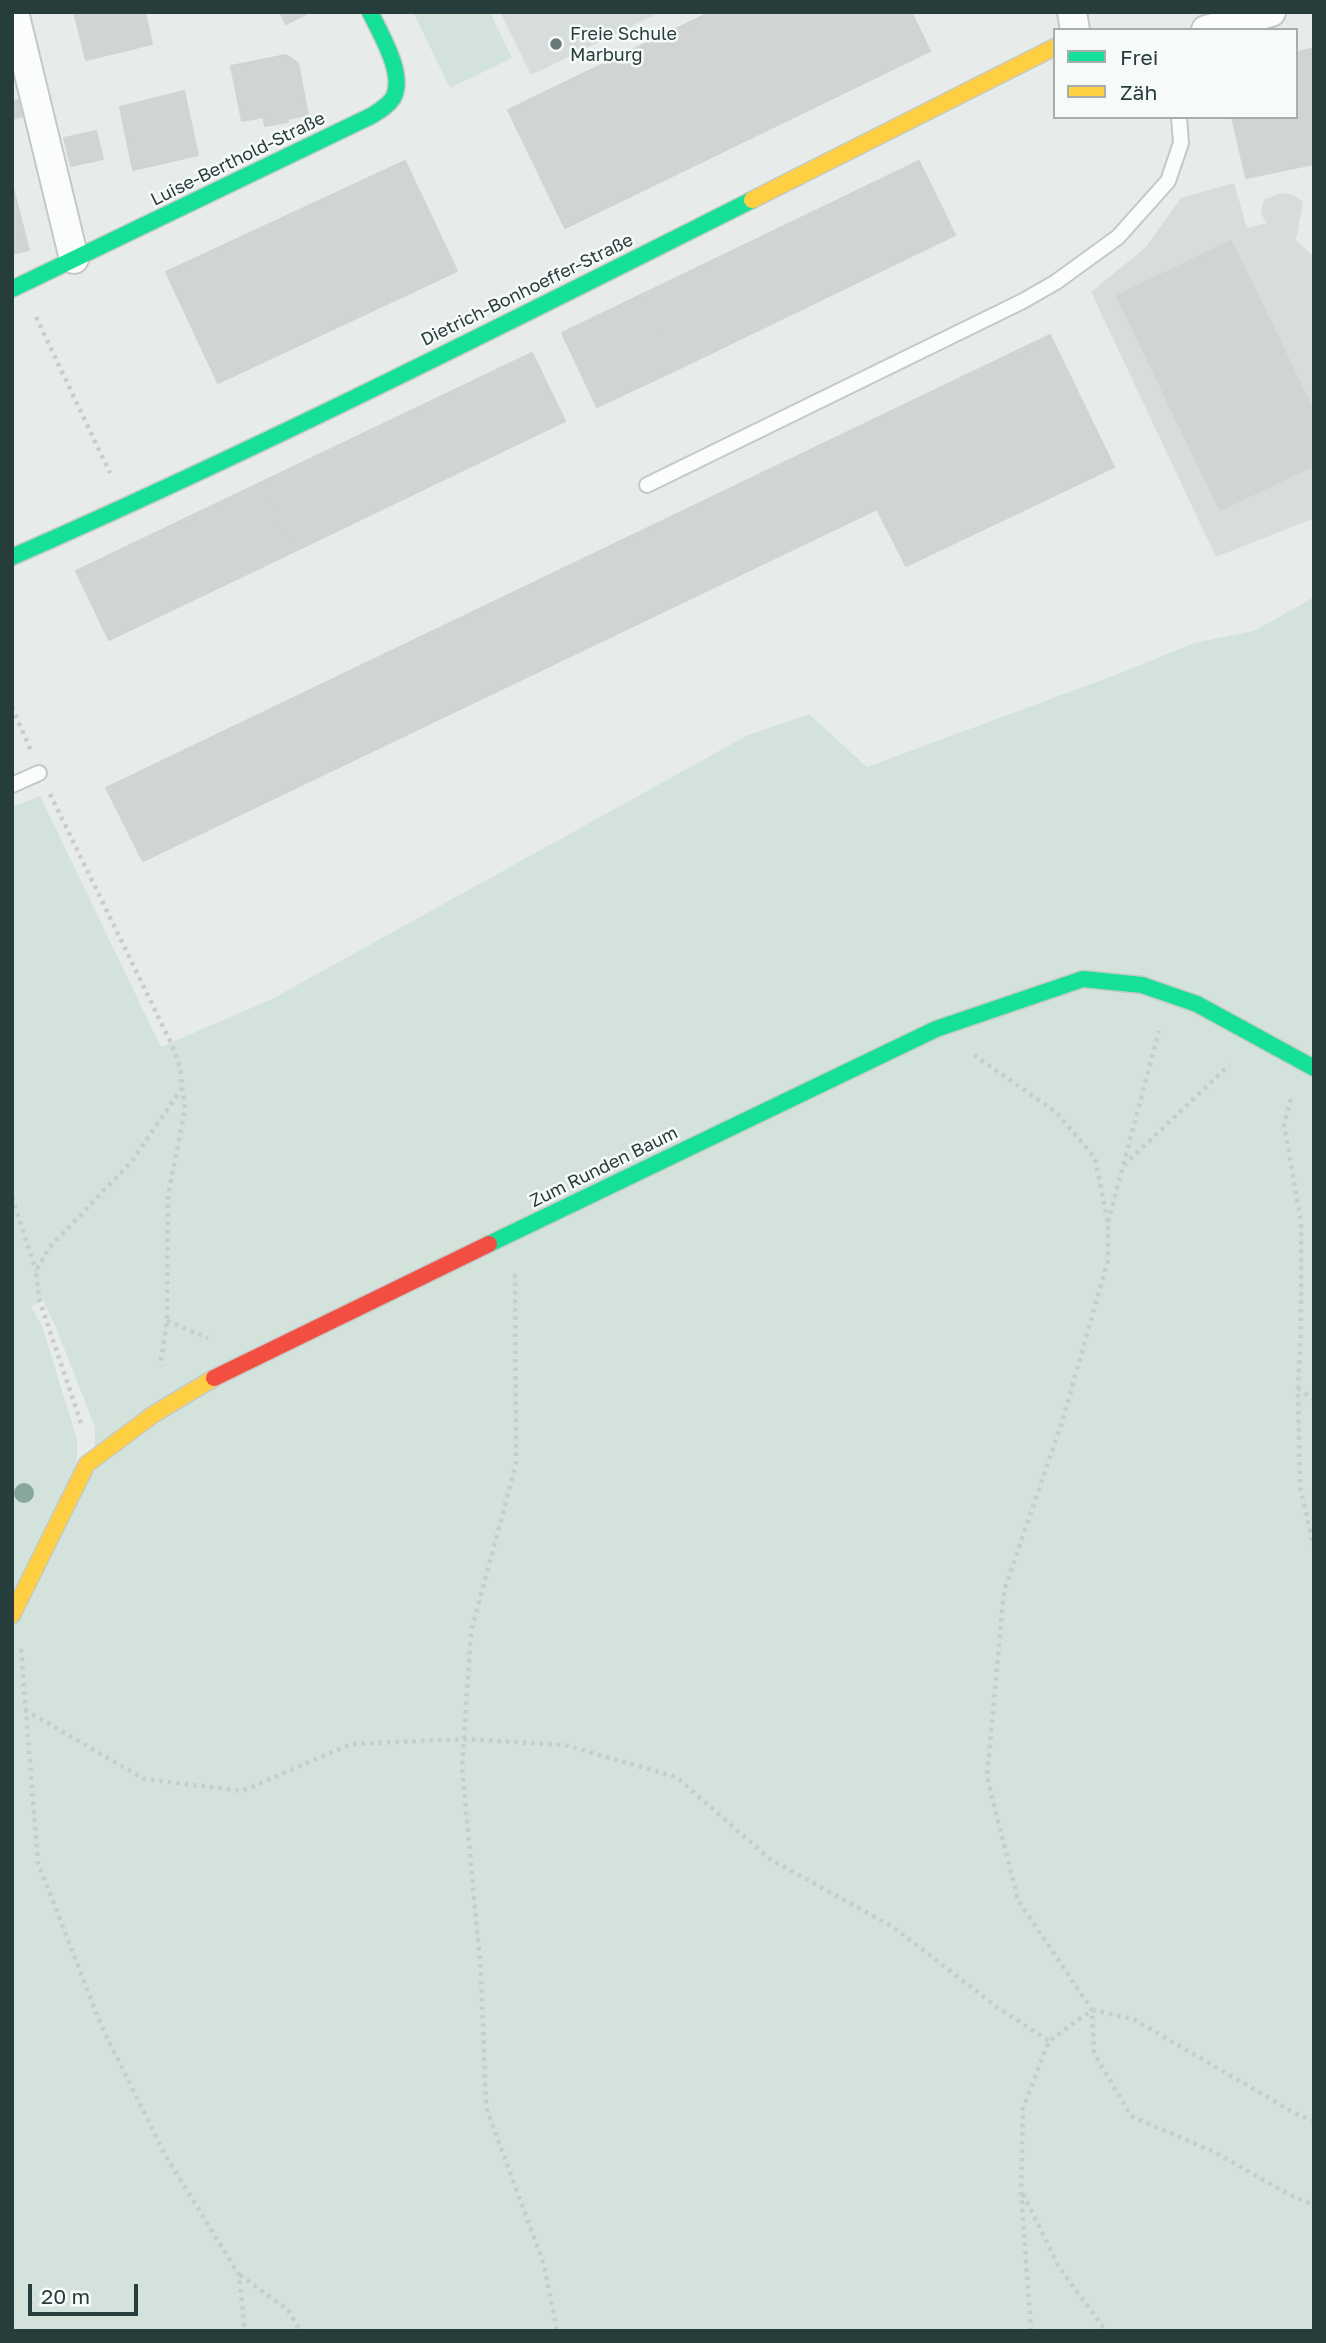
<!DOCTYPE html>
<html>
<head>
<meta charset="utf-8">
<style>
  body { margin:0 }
  #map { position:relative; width:1326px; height:2343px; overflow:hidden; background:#e7ecea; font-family:"Golos Text",sans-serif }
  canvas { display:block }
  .frame { position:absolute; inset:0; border:14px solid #273d3c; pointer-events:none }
  .legend { position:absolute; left:1053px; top:28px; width:245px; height:91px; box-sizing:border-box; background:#f6faf9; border:2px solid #a3aead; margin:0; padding:9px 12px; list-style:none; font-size:21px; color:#273d3c }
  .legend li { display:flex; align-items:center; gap:14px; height:35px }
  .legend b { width:35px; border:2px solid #a3aead }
  .scale { position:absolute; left:28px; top:2284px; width:110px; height:32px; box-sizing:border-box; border:4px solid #273d3c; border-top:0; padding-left:9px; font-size:21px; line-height:24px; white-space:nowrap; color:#273d3c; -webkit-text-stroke:5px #f6faf9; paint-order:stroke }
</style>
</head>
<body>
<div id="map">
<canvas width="1326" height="2343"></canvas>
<div class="frame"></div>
<ul class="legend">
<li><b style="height:9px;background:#16e098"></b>Frei</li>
<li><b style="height:9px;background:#ffcf43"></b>Zäh</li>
</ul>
<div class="scale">20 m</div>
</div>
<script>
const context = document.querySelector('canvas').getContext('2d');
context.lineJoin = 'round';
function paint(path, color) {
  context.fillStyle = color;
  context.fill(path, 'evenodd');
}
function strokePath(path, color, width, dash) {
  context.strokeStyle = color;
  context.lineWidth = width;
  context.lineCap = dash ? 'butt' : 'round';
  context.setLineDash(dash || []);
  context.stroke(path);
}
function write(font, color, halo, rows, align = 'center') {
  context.font = font + ' "Golos Text",sans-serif';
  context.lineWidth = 5;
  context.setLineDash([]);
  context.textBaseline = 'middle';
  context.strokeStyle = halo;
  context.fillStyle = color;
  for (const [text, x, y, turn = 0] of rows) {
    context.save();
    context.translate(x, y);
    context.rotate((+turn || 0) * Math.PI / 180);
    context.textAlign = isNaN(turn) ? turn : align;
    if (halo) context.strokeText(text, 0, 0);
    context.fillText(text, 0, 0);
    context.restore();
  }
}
paint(new Path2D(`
  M 500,12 L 661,12 L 531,75 Z
  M 1234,183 L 1247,228 L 1267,223 L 1261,214 L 1264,200 L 1281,193 L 1294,195 L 1303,202 L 1296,240 L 1314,257 L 1314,518 L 1216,557 L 1091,292 L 1146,247 L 1181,198 Z`), '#d6dddb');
paint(new Path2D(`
  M 413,12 L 490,12 L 512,58 L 450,88 Z
  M 1314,597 L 1314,2331 L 12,2331 L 12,807 L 40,796 L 161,1047 L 272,999 L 746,736 L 809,714 L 867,767 L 1126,671 L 1194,643 L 1254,631 ZM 43,1300 L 56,1328 L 95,1427 L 95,1472 L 77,1465 L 77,1439 L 42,1326 L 31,1306 Z`), '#d3e3db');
const building = new Path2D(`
  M 74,12 L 145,12 L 152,44 L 86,60 Z
  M 280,12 L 310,12 L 286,24 Z
  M 711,12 L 911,12 L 930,51 L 565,228 L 508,110 Z
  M 1314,48 L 1314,164 L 1246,178 L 1232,117 L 1296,117 L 1296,53 Z
  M 286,55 L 298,63 L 308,115 L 287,119 L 288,122 L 265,126 L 263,117 L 242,121 L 231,66 Z
  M 184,91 L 198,155 L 133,170 L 120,107 Z
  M 19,100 L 23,116 L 12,119 L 12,101 Z
  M 96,131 L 103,159 L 71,166 L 64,138 Z
  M 405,161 L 457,271 L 218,383 L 166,272 Z
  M 919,161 L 955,235 L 678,369 L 643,294 Z
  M 12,184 L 29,250 L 12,254 Z
  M 1231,241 L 1314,412 L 1314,465 L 1220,510 L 1117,296 Z
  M 643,294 L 678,369 L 597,407 L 562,333 Z
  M 1050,335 L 1114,467 L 906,566 L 877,509 L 143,861 L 106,788 Z
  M 532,353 L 565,421 L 295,551 L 262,482 Z
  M 262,482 L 295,551 L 109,640 L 76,571 Z`);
paint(building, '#d0d4d3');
strokePath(building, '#d0d5d3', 2);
const lane = new Path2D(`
  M 647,485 L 1023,301 L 1056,282 L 1118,237 L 1168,181 L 1181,143 L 1179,117
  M 12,785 L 39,773`);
const street = new Path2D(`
  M 14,12 L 74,259
  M 1072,12 L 1075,30
  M 1206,30 L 1271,12`);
const fast = new Path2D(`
  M 12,289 L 371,116 C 379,111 388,106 393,98 C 406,75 380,33 370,12
  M 12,557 C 263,447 507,323 752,200
  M 489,1244 L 936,1029 L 1083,979 L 1142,985 L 1197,1004 L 1314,1068`);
const slow = new Path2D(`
  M 752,200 L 1055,47
  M 12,1615 L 87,1464 L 154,1414 L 214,1378`);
const jam = new Path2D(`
  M 214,1378 L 489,1244`);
strokePath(lane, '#c4c9c7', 18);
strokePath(street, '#c4c9c7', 32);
strokePath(fast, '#c4cac8', 19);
strokePath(slow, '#c4cac8', 19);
strokePath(jam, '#c4cac8', 19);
strokePath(new Path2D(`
  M 36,317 L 110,473
  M 12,707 L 31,751
  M 50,794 L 171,1043 L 180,1067 L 185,1109 L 168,1196 L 167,1321 L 160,1366
  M 974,1055 L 1056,1112 L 1095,1158 L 1108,1223 L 1108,1260 L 1063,1419 L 1004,1591 L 987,1777 L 1018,1900 L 1092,2010 L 1094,2053 L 1131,2116 L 1214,2152 L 1288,2194 L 1314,2205
  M 1291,1099 L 1284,1124 L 1301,1222 L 1301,1327 L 1298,1388 L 1300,1487 L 1314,1547
  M 1124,1165 L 1229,1065
  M 12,1197 L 36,1271
  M 1108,1222 L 1159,1031
  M 515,1274 L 516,1464 L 471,1632 L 462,1767 L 481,1973 L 486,2107 L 544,2265 L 557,2331
  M 167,1321 L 208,1338
  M 1298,1388 L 1314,1400
  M 81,1423 L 39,1299 L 36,1271 L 49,1248 L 132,1161 L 182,1088
  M 21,1649 L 38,1863 L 101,2025 L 164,2153 L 239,2275 L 245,2331
  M 25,1710 L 144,1779 L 242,1791 L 351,1744 L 464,1739 L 565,1745 L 676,1777 L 770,1859 L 893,1927 L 997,2007 L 1049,2041
  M 1023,2194 L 1059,2267 L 1106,2331
  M 240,2275 L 288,2310 L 300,2331
  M 1031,2331 L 1021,2190 L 1023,2108 L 1049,2041 L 1092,2010 L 1133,2019 L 1300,2116 L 1314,2120`), '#c7cdcd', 4.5, [3.5, 5]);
strokePath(lane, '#fbfcfc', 14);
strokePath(street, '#fbfcfc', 28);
strokePath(fast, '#16e098', 16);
strokePath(slow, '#ffcf43', 16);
strokePath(jam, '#f24e42', 16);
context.fillStyle = '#86a79a';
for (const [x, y] of [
  [24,1493]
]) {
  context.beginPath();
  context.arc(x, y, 10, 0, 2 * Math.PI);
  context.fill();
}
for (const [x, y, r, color] of [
  [556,44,7,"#6a7a79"]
]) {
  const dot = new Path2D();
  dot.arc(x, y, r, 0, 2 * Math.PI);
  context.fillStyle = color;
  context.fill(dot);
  strokePath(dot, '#f6faf9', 2.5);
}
write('18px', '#273d3c', '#f6faf9', [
  ["Freie Schule",570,34],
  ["Marburg",570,55]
], 'left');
write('18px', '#273d3c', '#f6faf9', [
  ["Luise-Berthold-Straße",238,159,-26],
  ["Dietrich-Bonhoeffer-Straße",527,290,-26],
  ["Zum Runden Baum",604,1167,-26]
]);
</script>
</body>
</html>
